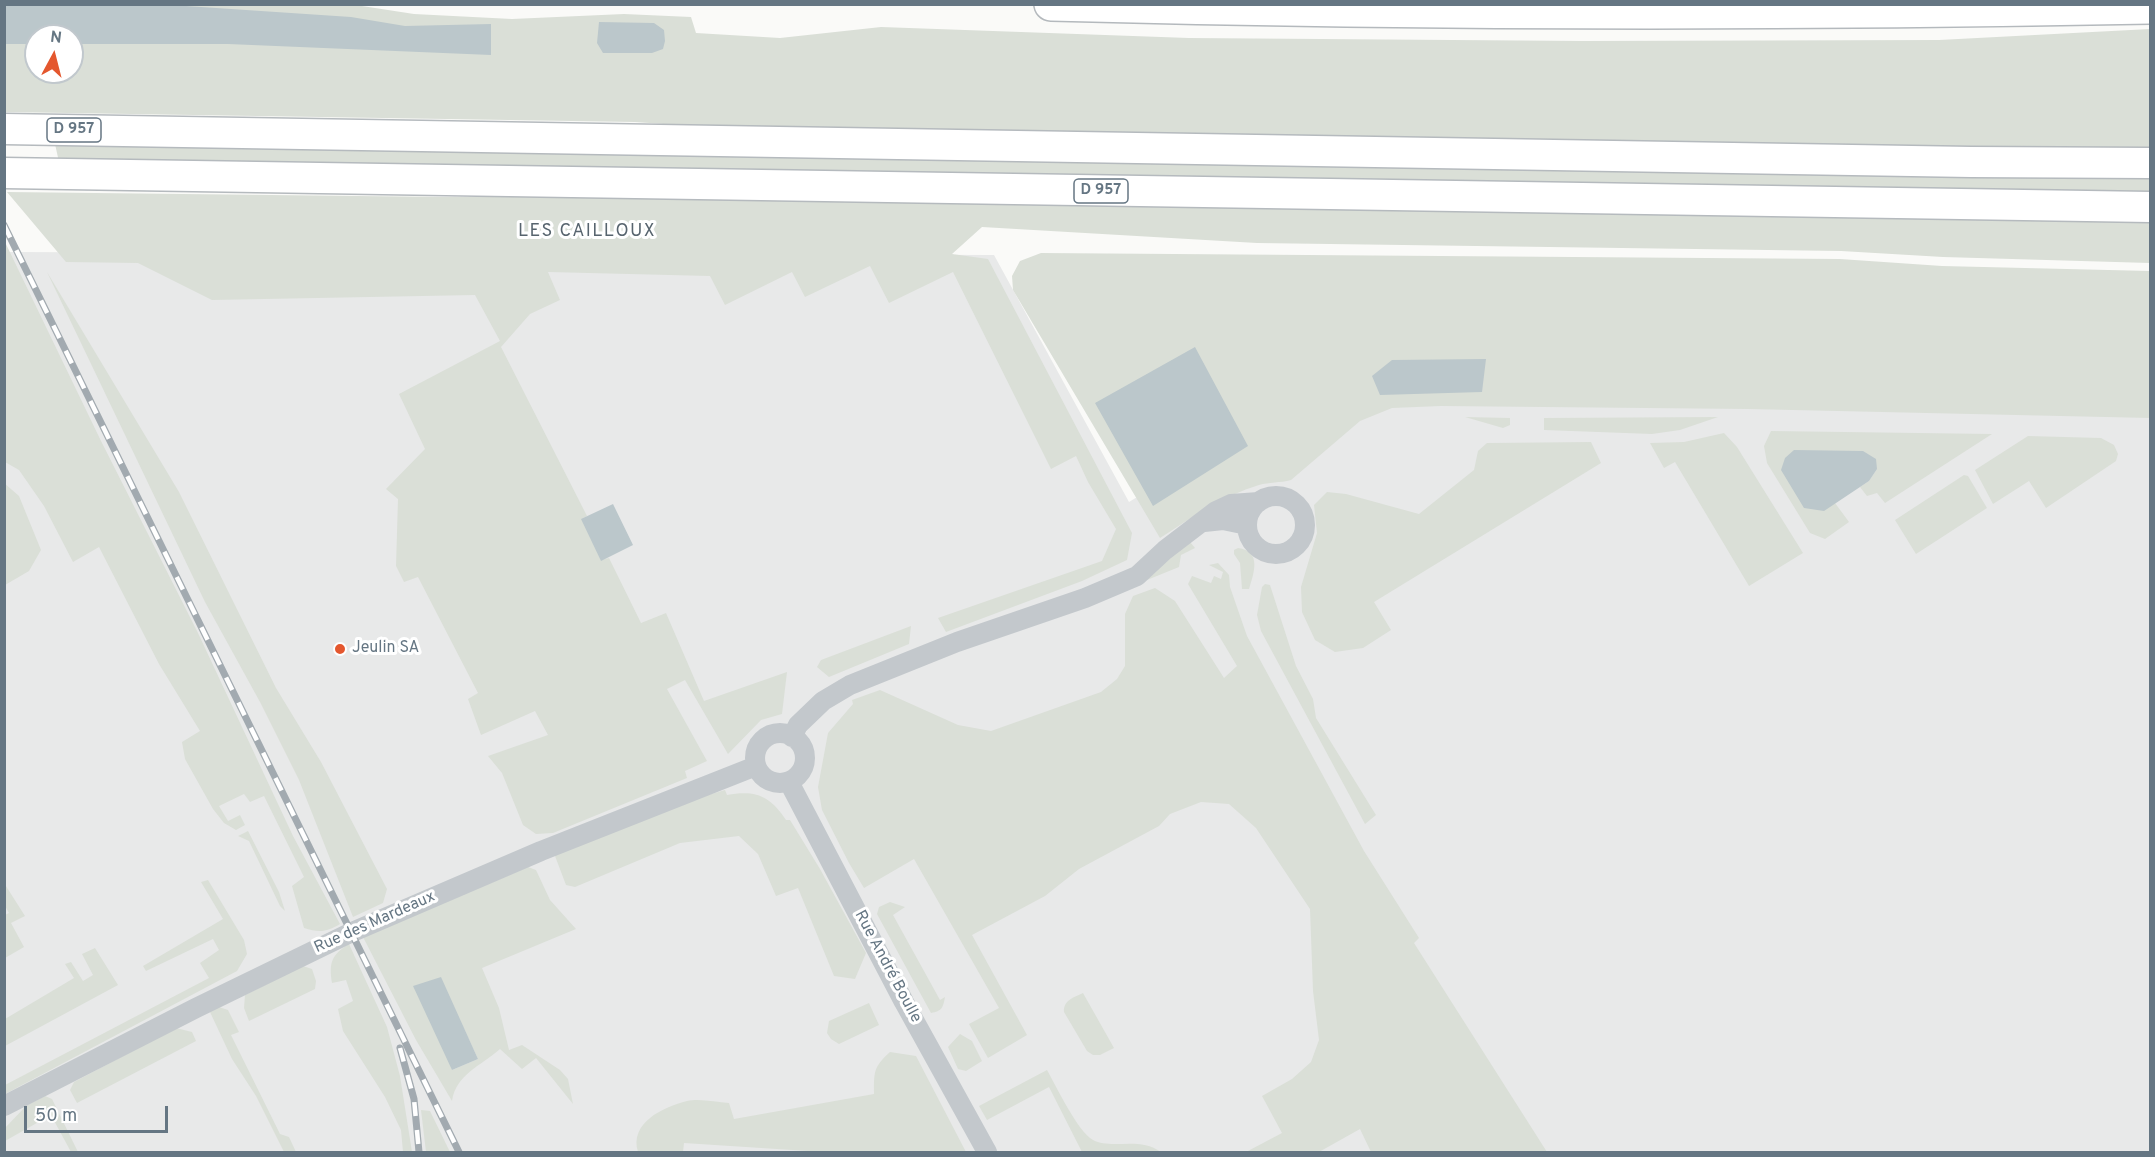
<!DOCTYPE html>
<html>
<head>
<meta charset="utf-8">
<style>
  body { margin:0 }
  #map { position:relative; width:2155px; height:1157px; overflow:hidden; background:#fafaf8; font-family:Overpass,sans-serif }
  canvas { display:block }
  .frame { position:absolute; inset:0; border:6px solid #657683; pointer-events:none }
  .north { position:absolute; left:24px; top:24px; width:60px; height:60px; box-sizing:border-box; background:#fff; border:2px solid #c1c8cd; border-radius:50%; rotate:7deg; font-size:16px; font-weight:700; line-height:24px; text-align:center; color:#657683 }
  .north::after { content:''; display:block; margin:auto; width:21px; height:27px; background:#e4572e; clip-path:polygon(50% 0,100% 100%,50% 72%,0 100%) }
  .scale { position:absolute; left:24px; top:1106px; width:144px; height:27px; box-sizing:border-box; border:3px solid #657683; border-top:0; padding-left:8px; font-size:18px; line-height:21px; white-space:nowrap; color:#657683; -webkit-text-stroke:4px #fff; paint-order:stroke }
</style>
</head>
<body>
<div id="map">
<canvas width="2155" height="1157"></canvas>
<div class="frame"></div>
<div class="north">N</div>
<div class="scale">50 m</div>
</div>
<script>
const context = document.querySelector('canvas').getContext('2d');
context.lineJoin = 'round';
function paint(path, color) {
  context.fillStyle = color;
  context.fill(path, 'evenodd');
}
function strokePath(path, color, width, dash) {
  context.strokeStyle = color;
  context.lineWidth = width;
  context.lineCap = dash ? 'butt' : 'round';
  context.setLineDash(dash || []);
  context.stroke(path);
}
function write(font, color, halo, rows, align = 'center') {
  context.font = font + ' Overpass,sans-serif';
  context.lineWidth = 6;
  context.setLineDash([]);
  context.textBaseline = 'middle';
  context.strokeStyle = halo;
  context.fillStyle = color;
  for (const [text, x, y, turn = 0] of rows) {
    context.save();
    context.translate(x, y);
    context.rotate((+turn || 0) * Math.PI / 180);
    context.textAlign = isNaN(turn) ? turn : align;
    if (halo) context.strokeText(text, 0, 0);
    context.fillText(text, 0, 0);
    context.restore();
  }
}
paint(new Path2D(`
  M 5,252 L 994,255 L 1129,502 L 1256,424 L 1361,367 L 2150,379 L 2150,1152 L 5,1152 Z`), '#e8e9e9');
paint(new Path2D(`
  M 5,4 L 349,4 L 414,14 L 512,19 L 624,14 L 691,17 L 696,33 L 780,38 L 881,27 L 1189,38 L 1584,41 L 1939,40 L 2150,29 L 2150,150 L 736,129 L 635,122 L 5,112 ZM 36,36 L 72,36 L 72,72 L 36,72 Z
  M 55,144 L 2150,175 L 2150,196 L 59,162 Z
  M 7,192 L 446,197 L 772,196 L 2150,221 L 2150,263 L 1943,257 L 1841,251 L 1257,243 L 982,227 L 952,254 L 988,259 L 1132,533 L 1127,560 L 1082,581 L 946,632 L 938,618 L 1102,561 L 1116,529 L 1088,482 L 1076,456 L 1051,469 L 953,272 L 889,303 L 870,266 L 805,297 L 792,272 L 725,305 L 710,276 L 548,272 L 560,300 L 530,314 L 501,347 L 587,516 L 582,519 L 601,560 L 609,558 L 641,623 L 666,613 L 704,701 L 787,672 L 782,714 L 761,720 L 728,754 L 685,680 L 667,689 L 707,761 L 685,771 L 687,778 L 553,833 L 536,834 L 523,825 L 502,773 L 488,756 L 548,735 L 535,711 L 481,735 L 468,699 L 478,693 L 418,577 L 404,582 L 396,566 L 398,499 L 386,489 L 425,449 L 399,394 L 500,341 L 475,295 L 212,300 L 138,263 L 66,262 Z
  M 4,240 L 101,441 L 198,633 L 293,836 L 340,924 C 327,932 319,933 304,928 L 292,886 L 304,877 L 264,796 L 250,802 L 244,794 L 219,806 L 228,821 L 240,815 L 245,825 L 236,830 L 224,823 L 213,809 L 185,759 L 182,742 L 200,731 L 159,664 L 99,547 L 73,562 L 44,506 L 19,470 L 5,462 Z
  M 1041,253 L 1840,259 L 1942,266 L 2150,271 L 2150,418 L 1748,409 L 1441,406 L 1392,408 L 1360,421 L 1291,480 C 1280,483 1269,482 1259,485 C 1223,496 1191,518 1160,538 L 1013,290 L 1012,276 L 1020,261 Z
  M 47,272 L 179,492 L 276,688 L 321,762 L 387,889 L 383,903 L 353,917 L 299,780 L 260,702 L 205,602 Z
  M 1465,417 L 1510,418 L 1510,425 L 1503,428 Z
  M 1718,417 L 1680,430 L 1652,434 L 1544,430 L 1544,418 Z
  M 1771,431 L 1992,434 L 1885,503 L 1877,493 L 1867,496 L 1860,487 L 1869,481 L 1877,469 L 1824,510 L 1835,503 L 1849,522 L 1825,539 L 1810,533 L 1767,463 L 1764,446 Z
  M 1724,433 L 1737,447 L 1803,553 L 1749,586 L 1675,462 L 1664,468 L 1650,443 L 1684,442 Z
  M 2028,436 L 2101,438 L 2114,445 L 2118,454 L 2116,461 L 2046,508 L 2029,481 L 1993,504 L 1975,470 Z
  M 1591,442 L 1601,463 L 1374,602 L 1391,630 L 1363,648 L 1335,652 L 1315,640 L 1302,612 L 1301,587 L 1317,533 L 1314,505 L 1327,492 L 1346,494 L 1419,514 L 1474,470 L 1478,451 L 1487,443 Z
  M 1964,475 L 1968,476 L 1987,508 L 1916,554 L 1895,520 Z
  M 4,483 L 19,496 L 41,550 L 29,571 L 5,585 Z
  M 1190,542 L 1195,548 L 1181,555 L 1179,567 L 1147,580 L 1145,577 Z
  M 1238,548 C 1262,551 1254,573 1249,589 L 1242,589 L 1240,563 L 1234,554 L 1234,550 Z
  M 1218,563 L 1229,575 L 1230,587 L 1247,636 L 1364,851 L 1419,938 L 1414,943 L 1547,1152 L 1371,1152 L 1360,1129 L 1319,1152 L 1246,1152 L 1282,1133 L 1262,1096 L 1292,1079 L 1311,1062 L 1319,1040 L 1313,991 L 1310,909 L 1256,828 L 1229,804 L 1201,802 L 1170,814 L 1159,826 L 1079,869 L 1045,896 L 972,935 L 1027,1035 L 988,1058 L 969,1024 L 999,1008 L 914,859 L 864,888 L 849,863 L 822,810 L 818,787 L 828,733 L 853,704 L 852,700 L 880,690 L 958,725 L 991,731 L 1101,692 L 1117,679 L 1125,666 L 1125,614 L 1133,596 L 1155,588 L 1175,601 L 1224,678 L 1237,666 L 1188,584 L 1192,576 L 1211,583 L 1214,576 L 1221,579 L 1223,572 L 1209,565 Z
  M 1265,584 L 1270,585 L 1296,666 L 1313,699 L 1316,718 L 1376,815 L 1365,824 L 1261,631 L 1257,615 L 1262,587 Z
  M 911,626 L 909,644 L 829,677 L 817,667 L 821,660 Z
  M 725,790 L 727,795 C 756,790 770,796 786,820 L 790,820 L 820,869 L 866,953 L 855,979 L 834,976 L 798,888 L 776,896 L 758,854 L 739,836 L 680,843 L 575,887 L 566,885 L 555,856 L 559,851 L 691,800 Z
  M 248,831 L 279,892 L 285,911 L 280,906 L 249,841 L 238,836 Z
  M 528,867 L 536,870 L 550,900 L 576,929 L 482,968 L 499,1008 L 509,1050 L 522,1045 L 560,1070 L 568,1079 L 573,1104 L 536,1058 L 522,1069 L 500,1049 C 481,1066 456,1074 452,1101 L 416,1040 L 363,937 ZM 440,977 L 478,1059 L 452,1070 Z
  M 208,880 L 244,940 L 247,954 L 237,971 L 5,1094 L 5,1085 L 209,978 L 200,963 L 219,950 L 213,939 L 146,971 L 143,966 L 223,919 L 201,882 Z
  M 4,883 L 25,916 L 11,923 L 24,947 L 5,958 L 5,915 L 9,913 L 5,906 Z
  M 890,902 L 905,907 L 893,915 L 940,1000 L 945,997 C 943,1008 942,1011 931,1013 L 877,914 L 879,907 Z
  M 349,944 L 387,1027 L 400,1076 L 412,1152 L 403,1152 L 401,1130 L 385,1097 L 343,1031 L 338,1009 L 353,1001 L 346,980 L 332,983 C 329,963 331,955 349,944 Z
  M 95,948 L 118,985 L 5,1046 L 5,1019 L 74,978 L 65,964 L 71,962 L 83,981 L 93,975 L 82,954 Z
  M 303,966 L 312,969 L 316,981 L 315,989 L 249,1021 L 244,1008 L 245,995 Z
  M 1083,993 L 1114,1048 L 1100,1055 L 1093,1055 L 1087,1051 L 1064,1012 C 1063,1000 1075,997 1083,993 Z
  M 869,1003 L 879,1025 L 839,1044 L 831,1039 L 827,1033 L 829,1021 Z
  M 219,1007 L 228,1010 L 239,1032 L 231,1035 L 280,1134 L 289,1137 L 296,1152 L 284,1152 L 256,1096 L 232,1059 L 210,1012 Z
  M 176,1028 L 192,1032 L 196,1041 L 77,1103 L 70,1090 L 74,1082 Z
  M 960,1034 L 972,1041 L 982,1061 L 966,1071 L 958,1069 L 948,1047 Z
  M 890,1052 L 916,1056 L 966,1152 L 823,1152 L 684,1143 L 683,1152 L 638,1152 C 629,1123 663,1107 687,1101 C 699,1098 716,1102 729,1103 L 734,1119 L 874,1094 C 874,1073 873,1067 890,1052 Z
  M 1047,1070 C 1056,1086 1078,1132 1093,1140 C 1112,1150 1139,1136 1161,1152 L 1082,1152 L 1049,1087 L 987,1120 L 979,1106 Z
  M 45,1096 L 52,1099 L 78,1152 L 71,1152 L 51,1115 L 5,1141 L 5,1128 L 26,1106 Z
  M 421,1110 L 430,1111 L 450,1152 L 426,1152 Z`), '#dadfd7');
paint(new Path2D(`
  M 5,4 L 171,5 L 351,17 L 405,26 L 491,24 L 491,55 L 228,44 L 72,44 L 72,36 L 36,36 L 36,44 L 5,44 Z
  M 599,22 L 654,23 L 664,30 L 665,41 L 663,49 L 652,53 L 603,53 L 597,43 Z
  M 1195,347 L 1248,446 L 1153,506 L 1095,403 Z
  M 1486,359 L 1482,392 L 1380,395 L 1372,376 L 1392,360 Z
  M 1794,450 L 1863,451 L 1876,459 L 1877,469 L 1869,481 L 1824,511 L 1804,508 L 1781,470 L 1785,458 Z
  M 613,504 L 633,545 L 601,561 L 581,519 Z
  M 441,977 L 478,1059 L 452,1070 L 413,986 Z`), '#bbc7cb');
const primary = new Path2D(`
  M 4,129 L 1971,162 L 2150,163
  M 4,173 L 2150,207`);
const motorway = new Path2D(`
  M 1051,4 C 1418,14 1784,14 2150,7`);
strokePath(primary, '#b5babe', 33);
strokePath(motorway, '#b4b9bd', 36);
strokePath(new Path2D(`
  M1247 525a29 29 0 1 1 58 0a29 29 0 1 1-58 0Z
  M 1204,522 L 1223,520 L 1247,525
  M755 758a25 25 0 1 1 50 0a25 25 0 1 1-50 0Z
  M 792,737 L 798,725 L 823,701 L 850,685 L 957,642 L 1085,598 L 1137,576 L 1165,550 L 1216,511 L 1231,504 L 1259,502
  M 789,782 L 904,1002 L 987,1152
  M 4,1106 L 196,1008 L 350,933 L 541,851 L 756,766`), '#c3c8cc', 20);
strokePath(primary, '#fff', 30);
strokePath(motorway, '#fff', 33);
const rail = new Path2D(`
  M 4,225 L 459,1152
  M 400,1048 L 414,1099 L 419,1152`);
strokePath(rail, '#a2aab0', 7);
strokePath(rail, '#fff', 4.5, [14]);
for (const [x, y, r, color] of [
  [340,649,6,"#e4572e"]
]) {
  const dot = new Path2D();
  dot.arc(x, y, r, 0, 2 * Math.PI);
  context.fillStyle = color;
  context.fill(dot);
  strokePath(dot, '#fff', 2);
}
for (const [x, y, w] of [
  [74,130,54],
  [1101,191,54]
]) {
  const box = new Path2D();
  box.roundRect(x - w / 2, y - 12, w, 24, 4.5);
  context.fillStyle = '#fff';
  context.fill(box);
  strokePath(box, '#657683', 1.5);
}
write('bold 15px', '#657683', null, [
  ["D 957",74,130],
  ["D 957",1101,191]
]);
write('16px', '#657683', '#fff', [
  ["Jeulin SA",352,649]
], 'left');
write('16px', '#657683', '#fff', [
  ["Rue des Mardeaux",375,923,-24],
  ["Rue André Boulle",887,967,62]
]);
context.letterSpacing = '1.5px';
write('18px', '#57646e', '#fff', [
  ["LES CAILLOUX",587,232]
]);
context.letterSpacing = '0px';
</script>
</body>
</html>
